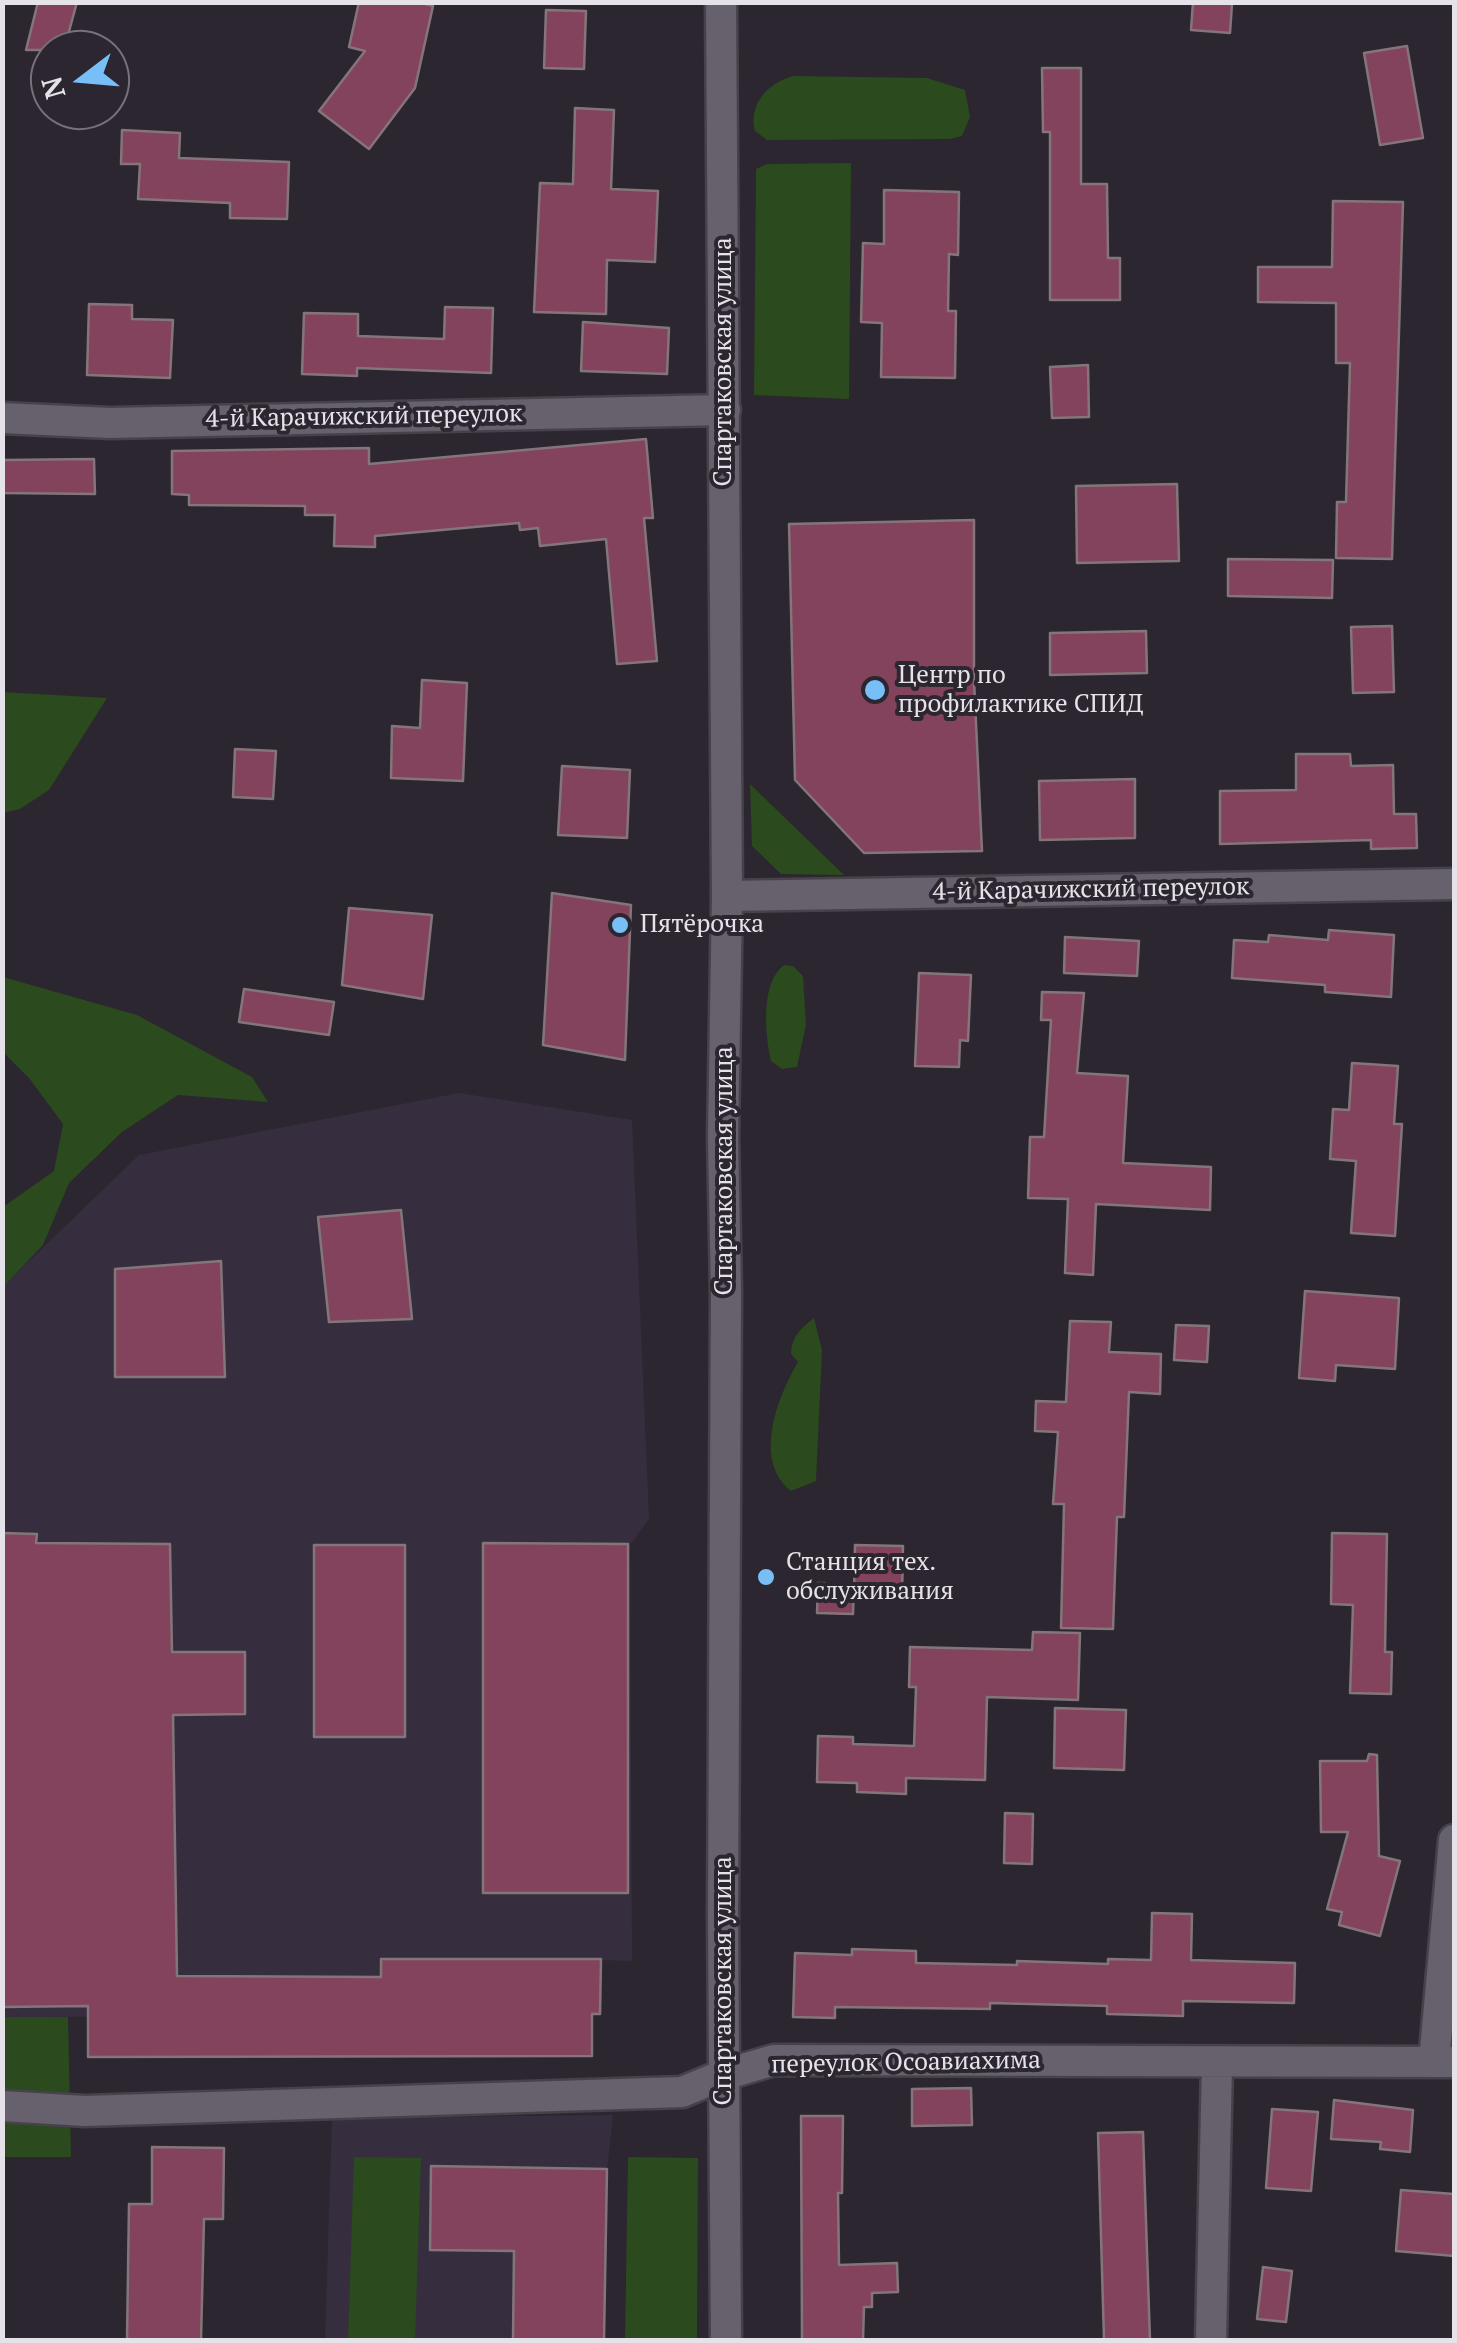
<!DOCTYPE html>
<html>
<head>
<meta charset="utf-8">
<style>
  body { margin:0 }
  #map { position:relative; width:1457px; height:2343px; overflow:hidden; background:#2b2630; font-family:"PT Serif",serif }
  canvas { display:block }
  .frame { position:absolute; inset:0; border:5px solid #e6e2e9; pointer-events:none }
  .north { position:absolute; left:30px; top:30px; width:100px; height:100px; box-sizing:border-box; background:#2b2630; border:2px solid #76717a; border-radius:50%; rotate:254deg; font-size:28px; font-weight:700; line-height:40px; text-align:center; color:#e6e2e9 }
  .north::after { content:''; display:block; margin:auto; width:35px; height:45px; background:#78bff8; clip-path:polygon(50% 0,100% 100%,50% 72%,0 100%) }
</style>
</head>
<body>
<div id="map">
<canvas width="1457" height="2343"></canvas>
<div class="frame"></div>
<div class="north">N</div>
</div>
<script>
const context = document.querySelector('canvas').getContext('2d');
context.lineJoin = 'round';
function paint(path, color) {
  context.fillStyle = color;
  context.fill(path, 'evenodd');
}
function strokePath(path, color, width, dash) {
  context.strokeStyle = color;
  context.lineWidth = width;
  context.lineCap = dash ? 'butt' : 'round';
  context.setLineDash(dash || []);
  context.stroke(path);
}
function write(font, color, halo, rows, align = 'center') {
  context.font = font + ' "PT Serif",serif';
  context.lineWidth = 8;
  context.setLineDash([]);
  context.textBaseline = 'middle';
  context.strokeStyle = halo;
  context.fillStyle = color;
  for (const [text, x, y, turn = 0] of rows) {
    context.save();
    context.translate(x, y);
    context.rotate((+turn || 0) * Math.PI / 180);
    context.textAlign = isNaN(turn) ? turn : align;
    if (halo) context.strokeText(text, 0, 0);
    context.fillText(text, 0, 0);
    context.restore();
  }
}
paint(new Path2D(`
  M 459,1093 L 632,1120 L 649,1519 L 630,1545 L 632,1961 L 602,1960 L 602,2015 L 3,2017 L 3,1286 L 139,1155 Z
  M 613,2115 L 607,2170 L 604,2340 L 325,2340 L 332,2118 Z`), '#362e3e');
paint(new Path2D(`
  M 793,76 L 927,78 L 965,90 L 970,117 L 962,136 L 950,139 L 767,140 L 755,131 C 748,104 768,83 793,76 Z
  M 851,163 L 849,399 L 754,395 L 756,169 L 767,164 Z
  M 2,692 L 107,698 L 49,790 L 20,809 L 3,813 Z
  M 750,784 L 844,875 L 781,874 L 752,846 Z
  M 784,965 L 793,966 L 803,976 L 806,1025 L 797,1067 L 782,1069 L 771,1061 C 765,1035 760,983 784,965 Z
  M 3,977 L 137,1015 L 252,1077 L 268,1102 L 178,1095 L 122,1132 L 69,1183 L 43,1245 L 3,1287 L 3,1207 L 54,1171 L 63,1124 L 29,1078 L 3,1052 Z
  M 814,1318 L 822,1350 L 816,1481 L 791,1491 C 752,1460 778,1396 798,1362 L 791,1354 C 792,1336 801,1328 814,1318 Z
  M 2,2017 L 68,2017 L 71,2157 L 3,2157 Z
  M 354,2157 L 421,2158 L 415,2340 L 348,2340 Z
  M 628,2157 L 698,2158 L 697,2339 L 625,2338 Z`), '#2b4a1d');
const building = new Path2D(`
  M 38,2 L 77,2 L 64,50 L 26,50 Z
  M 359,2 L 418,2 L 433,6 L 415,88 L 369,149 L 319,111 L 365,51 L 349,47 Z
  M 1193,2 L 1232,4 L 1230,33 L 1191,30 Z
  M 546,10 L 586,11 L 584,69 L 544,68 Z
  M 1407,46 L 1423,138 L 1380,145 L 1364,53 Z
  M 1042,68 L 1081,68 L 1081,184 L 1107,184 L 1108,258 L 1120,258 L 1120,300 L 1050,300 L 1050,132 L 1043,132 Z
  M 575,108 L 614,110 L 611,189 L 658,191 L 655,262 L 607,260 L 606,314 L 534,312 L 540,183 L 573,184 Z
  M 122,130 L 180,133 L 179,158 L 289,162 L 287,219 L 230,218 L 230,203 L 138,199 L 140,164 L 121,164 Z
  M 884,190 L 959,192 L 958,255 L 949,254 L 948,311 L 956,311 L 955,378 L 881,377 L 882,323 L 861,322 L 863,243 L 884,244 Z
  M 1333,201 L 1403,202 L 1392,559 L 1336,558 L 1337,502 L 1346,502 L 1350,363 L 1336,363 L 1336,303 L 1258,302 L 1258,267 L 1332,267 Z
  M 89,304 L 132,305 L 132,319 L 173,320 L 170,378 L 87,375 Z
  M 445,307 L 493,308 L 491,373 L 357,368 L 357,376 L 302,374 L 304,313 L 358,314 L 358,336 L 444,339 Z
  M 583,322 L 669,328 L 667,374 L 581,371 Z
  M 1088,365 L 1089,417 L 1052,418 L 1050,367 Z
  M 646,439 L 653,518 L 644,518 L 657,661 L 617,664 L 606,539 L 540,546 L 538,528 L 520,530 L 519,523 L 375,536 L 375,547 L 334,546 L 335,515 L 305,515 L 305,506 L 189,505 L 189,495 L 172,494 L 172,451 L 369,448 L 369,464 Z
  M 94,459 L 95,494 L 2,493 L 2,460 Z
  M 1177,484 L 1179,561 L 1077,563 L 1076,486 Z
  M 974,520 L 974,680 L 982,851 L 864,853 L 795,780 L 789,524 Z
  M 1228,559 L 1333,560 L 1332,598 L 1228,596 Z
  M 1392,626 L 1394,692 L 1353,693 L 1351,627 Z
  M 1146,631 L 1147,673 L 1050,675 L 1050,633 Z
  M 422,680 L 467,683 L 463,781 L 391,778 L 392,726 L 420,728 Z
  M 235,749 L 276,751 L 273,799 L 233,797 Z
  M 1296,754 L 1350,754 L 1351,766 L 1393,765 L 1394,814 L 1416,814 L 1417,848 L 1371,849 L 1371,840 L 1220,844 L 1220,791 L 1296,790 Z
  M 562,766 L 630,770 L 627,838 L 558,835 Z
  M 1135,779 L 1135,838 L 1040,840 L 1039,781 Z
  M 552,893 L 631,905 L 625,1060 L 543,1045 Z
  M 349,908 L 432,915 L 423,999 L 342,985 Z
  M 1329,930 L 1394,935 L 1391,997 L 1325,992 L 1325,985 L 1232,978 L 1234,940 L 1268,942 L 1269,935 L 1328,940 Z
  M 1065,937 L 1139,941 L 1137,976 L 1064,973 Z
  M 919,973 L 971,975 L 968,1041 L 960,1040 L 959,1067 L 915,1066 Z
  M 244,989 L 334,1002 L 329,1035 L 239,1022 Z
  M 1042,992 L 1084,993 L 1077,1073 L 1128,1076 L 1123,1163 L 1211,1167 L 1210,1210 L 1096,1204 L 1093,1275 L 1065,1273 L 1068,1199 L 1028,1198 L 1030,1137 L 1044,1137 L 1051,1020 L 1041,1020 Z
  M 1352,1063 L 1398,1066 L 1394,1124 L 1402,1124 L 1395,1236 L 1351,1233 L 1356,1161 L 1330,1159 L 1333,1109 L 1349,1110 Z
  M 401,1210 L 412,1319 L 329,1322 L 318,1217 Z
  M 221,1261 L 225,1377 L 115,1377 L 115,1269 Z
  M 1305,1291 L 1399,1298 L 1395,1369 L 1336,1365 L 1335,1381 L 1299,1378 Z
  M 1070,1321 L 1111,1322 L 1109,1352 L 1161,1354 L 1160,1394 L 1129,1392 L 1124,1517 L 1117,1517 L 1113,1629 L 1061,1628 L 1064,1504 L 1053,1504 L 1058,1432 L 1035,1431 L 1036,1401 L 1066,1402 Z
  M 1176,1325 L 1209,1326 L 1207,1362 L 1174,1360 Z
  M 2,1533 L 37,1534 L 36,1543 L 170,1544 L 172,1652 L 245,1652 L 245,1714 L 173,1715 L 177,1976 L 381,1977 L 381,1959 L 601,1959 L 600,2014 L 592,2014 L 592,2056 L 88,2057 L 88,2006 L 2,2007 Z
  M 1332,1533 L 1387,1534 L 1385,1652 L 1392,1652 L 1391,1694 L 1350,1693 L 1353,1605 L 1331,1604 Z
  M 483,1543 L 628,1544 L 628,1893 L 483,1893 Z
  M 314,1545 L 405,1545 L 405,1737 L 314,1737 Z
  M 855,1545 L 903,1546 L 902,1597 L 854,1596 Z
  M 818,1583 L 854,1584 L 853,1614 L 817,1613 Z
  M 1033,1632 L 1080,1633 L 1078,1700 L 987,1697 L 985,1780 L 906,1778 L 906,1794 L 857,1792 L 857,1783 L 817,1782 L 818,1736 L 853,1737 L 853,1744 L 914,1746 L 916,1687 L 909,1687 L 910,1647 L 1032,1650 Z
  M 1055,1708 L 1126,1710 L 1124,1770 L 1054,1768 Z
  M 1369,1754 L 1377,1755 L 1379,1856 L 1400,1861 L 1380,1936 L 1339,1925 L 1342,1912 L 1327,1909 L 1348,1832 L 1321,1832 L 1320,1761 L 1367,1761 Z
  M 1005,1813 L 1033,1814 L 1032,1864 L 1004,1863 Z
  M 1152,1913 L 1192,1914 L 1191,1960 L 1295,1963 L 1294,2003 L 1183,2001 L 1183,2016 L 1107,2014 L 1107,2006 L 990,2003 L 990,2009 L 835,2007 L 835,2018 L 793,2017 L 795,1953 L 852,1955 L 852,1949 L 916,1951 L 916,1963 L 1017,1965 L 1017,1961 L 1108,1964 L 1108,1959 L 1151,1960 Z
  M 971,2088 L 972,2125 L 912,2126 L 912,2089 Z
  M 1334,2100 L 1413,2110 L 1410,2152 L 1380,2149 L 1381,2142 L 1331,2139 Z
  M 1272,2109 L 1318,2112 L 1311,2191 L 1266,2188 Z
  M 801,2116 L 843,2116 L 842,2193 L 838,2193 L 839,2265 L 897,2263 L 898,2292 L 872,2293 L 872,2307 L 864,2307 L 863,2340 L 802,2340 Z
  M 1143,2132 L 1150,2340 L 1104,2340 L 1098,2133 Z
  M 152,2147 L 224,2148 L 223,2219 L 204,2219 L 201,2340 L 127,2340 L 129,2204 L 152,2204 Z
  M 431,2166 L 607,2169 L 604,2340 L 513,2340 L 514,2251 L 430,2250 Z
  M 1401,2190 L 1454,2194 L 1454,2256 L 1396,2251 Z
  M 1263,2267 L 1292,2271 L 1286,2322 L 1257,2319 Z`);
paint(building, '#83435d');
strokePath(building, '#84757a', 2.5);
const street = new Path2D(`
  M 2,418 L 110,423 L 725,410
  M 727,896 L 1454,884
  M 1434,2062 L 1454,1840
  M 2,2106 L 85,2111 L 682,2092 L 723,2075 L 774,2060 L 1454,2062
  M 1211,2340 L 1217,2063`);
const secondary = new Path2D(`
  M 721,2 L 727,896 L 723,1137 L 726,1292 L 723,1914 L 726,2340`);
strokePath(street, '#46424a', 35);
strokePath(secondary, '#46424a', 35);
strokePath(street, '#67616e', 30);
strokePath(secondary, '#67616e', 30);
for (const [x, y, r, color] of [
  [875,690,12,"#78bff8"],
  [620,925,10,"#78bff8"],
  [766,1577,10,"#78bff8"]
]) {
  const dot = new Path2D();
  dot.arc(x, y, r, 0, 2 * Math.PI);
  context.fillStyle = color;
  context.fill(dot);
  strokePath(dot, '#2b2630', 4);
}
write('25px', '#e6e2e9', '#2b2630', [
  ["Спартаковская улица",724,362,-90],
  ["4-й Карачижский переулок",364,417,-1],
  ["4-й Карачижский переулок",1091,890,-1],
  ["Спартаковская улица",725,1171,-90],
  ["Спартаковская улица",724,1981,-90],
  ["переулок Осоавиахима",906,2063,-1]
]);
write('25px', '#e6e2e9', '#2b2630', [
  ["Центр по",898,676],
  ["профилактике СПИД",898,705],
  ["Пятёрочка",640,925],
  ["Станция тех.",786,1563],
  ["обслуживания",786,1592]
], 'left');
</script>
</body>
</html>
